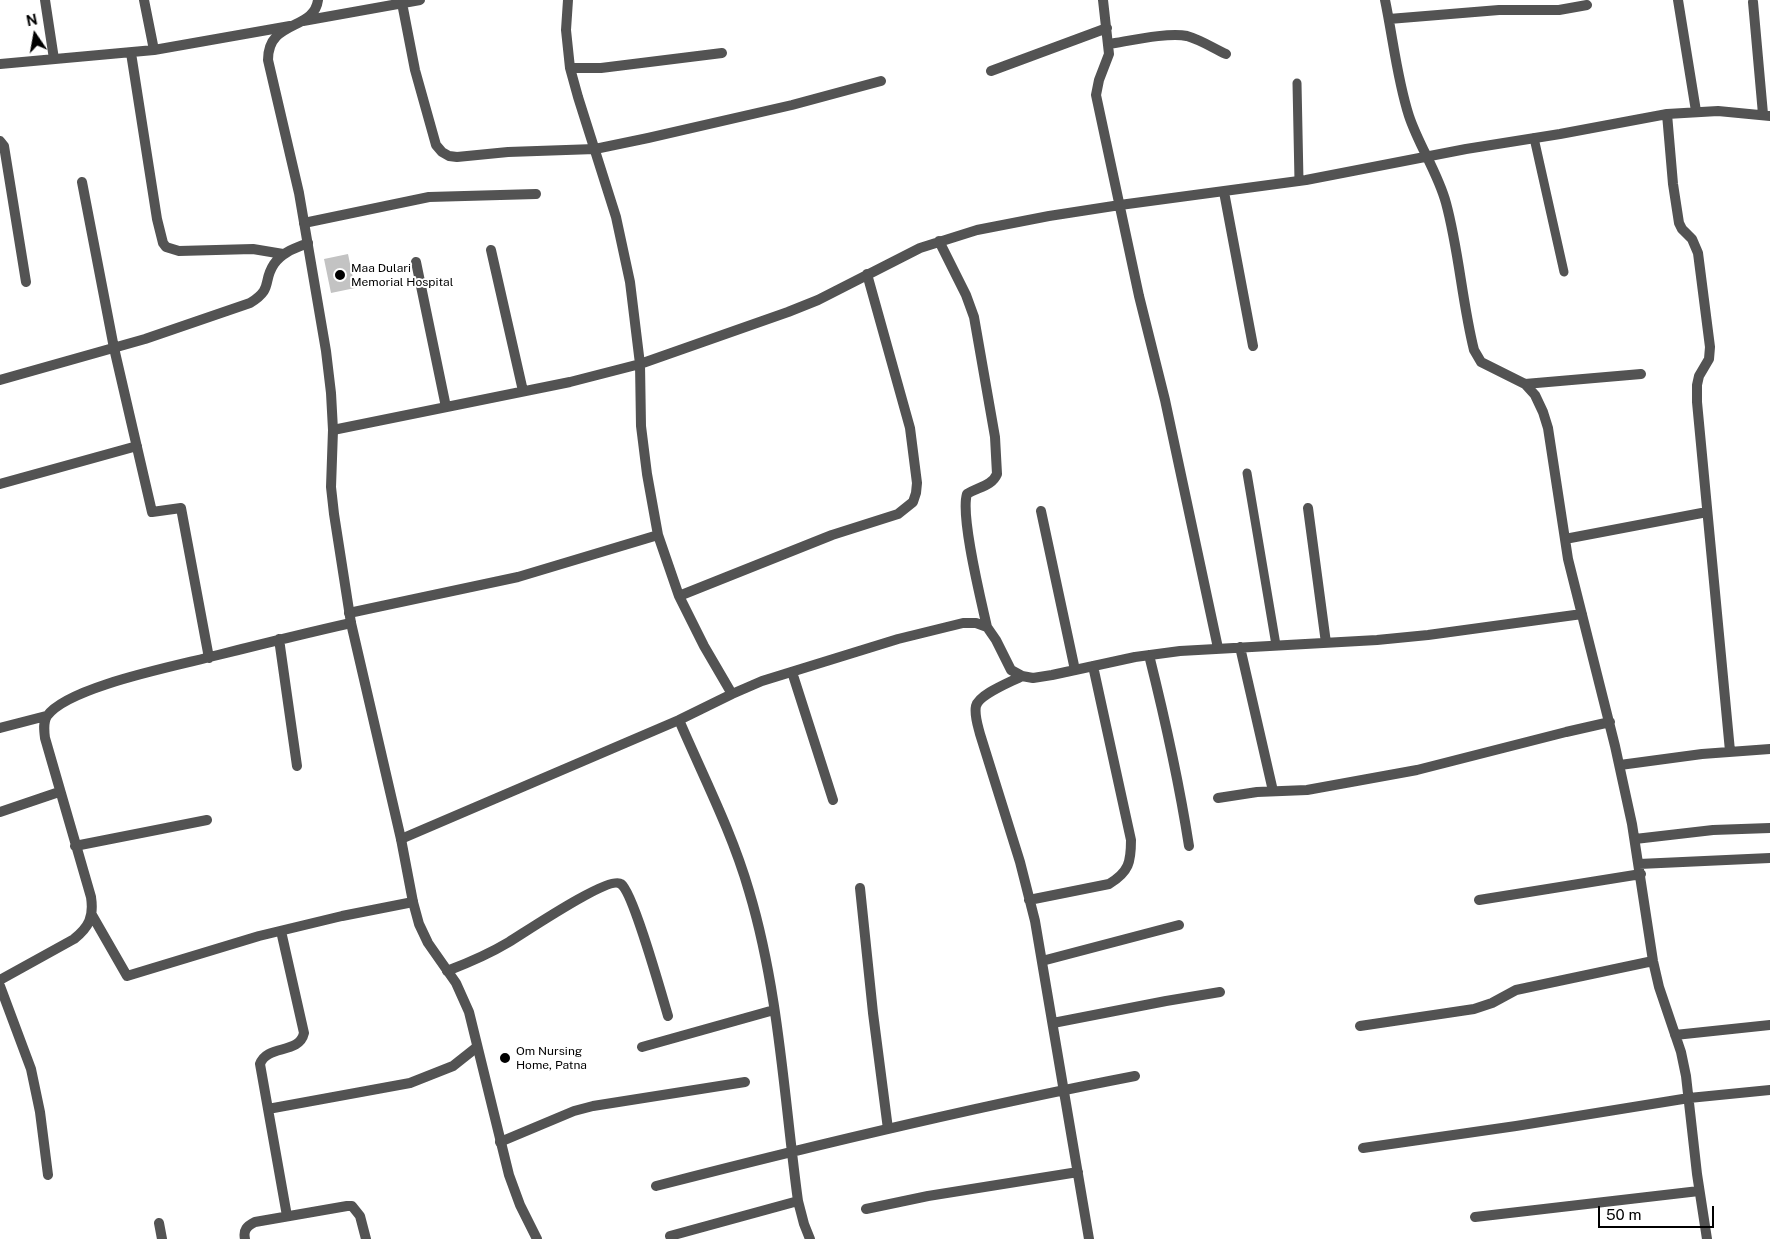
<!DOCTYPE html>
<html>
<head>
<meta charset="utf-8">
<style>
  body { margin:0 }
  #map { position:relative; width:1770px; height:1239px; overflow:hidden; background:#fff; font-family:"Public Sans",sans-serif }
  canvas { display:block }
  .north { position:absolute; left:10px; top:10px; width:50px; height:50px; -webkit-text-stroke:4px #fff; paint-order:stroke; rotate:348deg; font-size:14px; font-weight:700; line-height:20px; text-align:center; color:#000 }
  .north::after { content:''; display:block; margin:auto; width:18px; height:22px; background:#000; clip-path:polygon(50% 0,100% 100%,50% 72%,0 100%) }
  .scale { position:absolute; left:1598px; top:1206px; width:116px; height:22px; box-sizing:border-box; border:2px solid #000; border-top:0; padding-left:6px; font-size:15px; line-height:18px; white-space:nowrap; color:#000; -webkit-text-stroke:4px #fff; paint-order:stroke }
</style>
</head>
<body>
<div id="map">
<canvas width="1770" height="1239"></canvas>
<div class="north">N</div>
<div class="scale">50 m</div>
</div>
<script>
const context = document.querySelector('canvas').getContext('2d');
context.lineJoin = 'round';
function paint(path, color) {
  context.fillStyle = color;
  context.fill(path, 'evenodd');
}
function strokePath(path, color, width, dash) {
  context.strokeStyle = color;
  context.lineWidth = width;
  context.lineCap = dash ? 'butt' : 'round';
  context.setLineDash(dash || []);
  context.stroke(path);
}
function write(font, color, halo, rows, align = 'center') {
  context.font = font + ' "Public Sans",sans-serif';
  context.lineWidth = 4;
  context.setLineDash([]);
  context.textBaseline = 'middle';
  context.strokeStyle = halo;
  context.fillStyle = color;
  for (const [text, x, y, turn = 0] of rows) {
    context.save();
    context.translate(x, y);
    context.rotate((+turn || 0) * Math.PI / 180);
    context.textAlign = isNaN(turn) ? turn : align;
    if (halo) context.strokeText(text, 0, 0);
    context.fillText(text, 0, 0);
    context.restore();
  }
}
paint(new Path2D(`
  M 348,254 L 355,288 L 331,293 L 324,259 Z`), '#c3c3c3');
strokePath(new Path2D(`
  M 1297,83 L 1299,181
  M 1534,138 L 1564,272
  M 1247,473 L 1276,645`), '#535353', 9);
strokePath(new Path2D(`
  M 45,0 L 54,59
  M 144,0 L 154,50
  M 568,0 L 566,30 L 570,68 L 578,97 L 616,217 L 630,282 L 640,364 L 641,426 L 647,474 L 658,535 L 679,596 L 704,646 L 732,694
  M 1103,0 L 1109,54 L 1099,80 L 1096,95 L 1139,296 L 1165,400 L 1218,648
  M 1385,0 C 1393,38 1397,79 1409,116 C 1419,146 1438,173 1446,203 C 1459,251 1462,302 1474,350 L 1481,362 L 1525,384 L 1535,395 L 1543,412 L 1548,428 L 1568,559 L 1615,746 L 1632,824 L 1653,961 L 1659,987 L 1681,1052 L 1686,1076 L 1697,1174 L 1707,1239
  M 1678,0 L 1696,111
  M 1753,2 L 1763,114
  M 402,3 L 415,70 L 436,145 L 442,152 L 449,156 L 457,157 L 508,152 L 595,149 L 648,138 L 792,105 L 881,81
  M 1389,19 L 1499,10 L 1559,10 L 1587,5
  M 303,21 L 420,0
  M 1109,44 C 1129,41 1168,32 1187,36 C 1201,40 1213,48 1226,54
  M 131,53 L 157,219 L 163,243 L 166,247 L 179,251 L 253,249 L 283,254
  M 0,64 L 154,50 L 290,26
  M 570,68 L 601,68 L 722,53
  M 991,71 L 1107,28
  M 1667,114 L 1673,184 L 1679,223 L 1682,229 L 1692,239 L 1698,253 L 1710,347 L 1709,359 L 1699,376 L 1697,385 L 1697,402 L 1730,751
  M 0,141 L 4,146 L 26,282
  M 82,182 L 114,348 L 152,512 L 181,508 L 209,658
  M 1224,192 L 1253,346
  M 304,223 L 429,197 L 536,194
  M 939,241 L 966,295 L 974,317 L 995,437 L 997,474 C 992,486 978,487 967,494 C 960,516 981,600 987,627
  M 491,250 L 523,391
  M 416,262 L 446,407
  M 0,380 L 145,339 L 250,303 C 274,288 262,282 274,264 C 282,252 296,248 308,243
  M 1525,384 L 1641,374
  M 333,430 L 570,382 L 640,364 L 788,312 L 818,300 L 920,248 L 977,230 L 1049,216 L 1120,205 L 1306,180 L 1466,149 L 1560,134 L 1667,114 L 1718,111 L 1770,116
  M 0,484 L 137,446
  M 1308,508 L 1326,643
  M 1041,511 L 1075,670
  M 1565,539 L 1707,512
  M 679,596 L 832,535 L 898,514 L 913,502 L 916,493 L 917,483 L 910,428 L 867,274
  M 349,613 L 518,577 L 658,535
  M 279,639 L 297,766
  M 1240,647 L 1273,791
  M 1149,655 C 1165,719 1179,782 1189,846
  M 792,672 L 833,800
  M 1022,676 C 1011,682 979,694 976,706 C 974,715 978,726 980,734 L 1020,862 L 1035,921 L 1089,1239
  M 679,720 C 703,776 732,832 749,891 C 779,991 784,1098 798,1201 L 804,1224 L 810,1239
  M 0,728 L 46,716
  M 1620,765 L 1702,754 L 1770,749
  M 1218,798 L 1257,792 L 1307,790 L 1417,770 L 1566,732 L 1610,722
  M 0,812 L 59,792
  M 401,839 L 679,720 L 732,694 L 762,681 L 898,639 L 963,623 L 976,623 L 987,627 L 996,640 L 1011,670 L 1022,676 L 1033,678 L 1052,675 L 1135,657 L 1180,651 L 1377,640 L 1428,635 L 1582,614
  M 1635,839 L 1713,830 L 1770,828
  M 75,846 L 207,820
  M 1639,864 L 1770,858
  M 860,888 L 873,1013 L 888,1129
  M 1029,900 L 1109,884 C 1129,872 1131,862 1131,840 L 1093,666
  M 1479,900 L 1641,874
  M 92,915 L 127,976 L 259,936 L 342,916 L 413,902
  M 281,931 L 304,1033 C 299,1055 267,1044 260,1064 L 287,1216
  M 1042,961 L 1179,925
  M 447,971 C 468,963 489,954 509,942 C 524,933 609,875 621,884 C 633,892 662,996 668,1016
  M 0,980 L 74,939 C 89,927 94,917 91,897 L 45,738 C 44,730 43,722 47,716 C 68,686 181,665 218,655 C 262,644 306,633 351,623
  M 0,986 L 31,1069 L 40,1112 L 48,1175
  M 1053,1023 L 1166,1001 L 1220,992
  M 1360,1026 L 1474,1009 L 1492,1003 L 1516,990 L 1653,961
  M 1675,1035 L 1770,1025
  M 642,1047 L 774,1010
  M 268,1109 L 410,1083 L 453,1066 L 477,1047
  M 500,1142 L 574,1111 L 593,1106 L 745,1082
  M 1363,1148 L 1516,1126 L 1689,1098 L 1770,1090
  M 656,1186 C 815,1145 974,1107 1135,1076
  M 866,1209 L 928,1196 L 1078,1172
  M 1475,1217 L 1699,1191
  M 159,1223 L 162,1239
  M 670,1236 L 798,1201
  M 245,1239 C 243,1230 247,1226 255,1222 L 347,1206 L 352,1206 L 360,1216 L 366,1239`), '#535353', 10);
strokePath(new Path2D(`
  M 318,0 C 314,31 268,19 268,60 L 299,193 L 326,351 L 331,393 L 333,430 L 331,487 L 334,514 L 351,623 L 401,839 L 413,902 L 419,924 L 428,943 L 456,983 L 469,1012 L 509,1175 L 520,1205 L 537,1239`), '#535353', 10);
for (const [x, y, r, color] of [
  [340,275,6,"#000"],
  [505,1058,6,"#000"]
]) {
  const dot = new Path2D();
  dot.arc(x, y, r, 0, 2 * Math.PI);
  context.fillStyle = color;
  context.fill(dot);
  strokePath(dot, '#fff', 2);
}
write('12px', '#000', '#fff', [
  ["Maa Dulari",351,268],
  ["Memorial Hospital",351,282],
  ["Om Nursing",516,1051],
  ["Home, Patna",516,1065]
], 'left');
</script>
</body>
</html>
